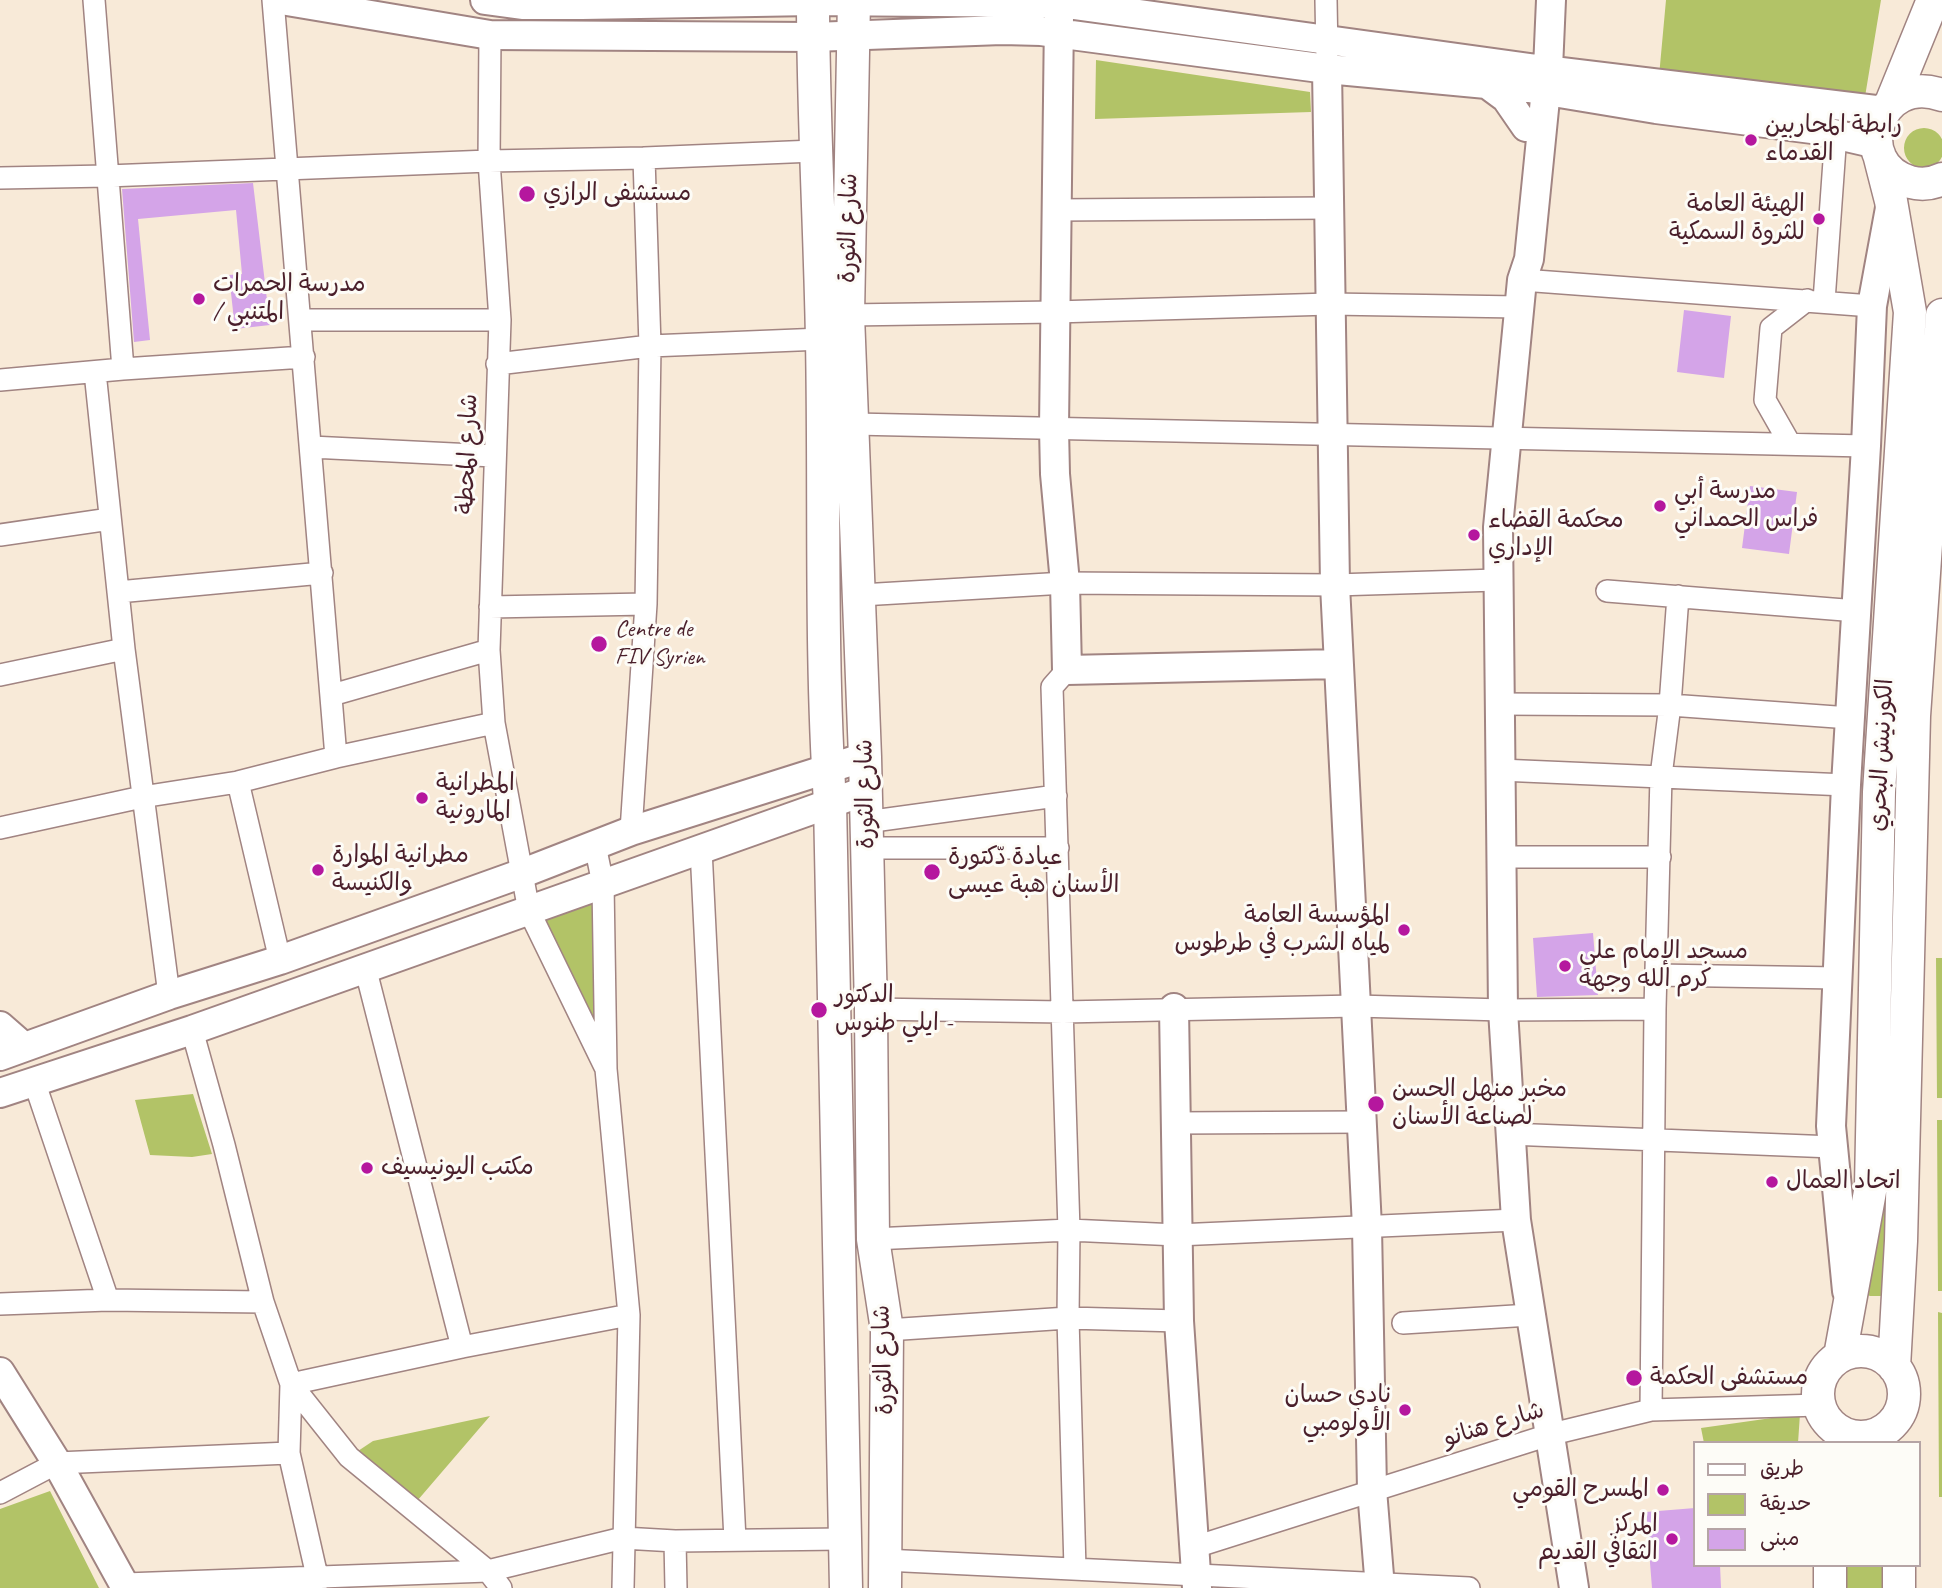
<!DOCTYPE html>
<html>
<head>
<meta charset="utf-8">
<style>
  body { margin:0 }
  #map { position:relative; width:1942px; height:1588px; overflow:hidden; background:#f8ead8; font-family:Caveat,"Playpen Sans Arabic",sans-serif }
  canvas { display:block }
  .legend { position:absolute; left:1693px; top:1441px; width:228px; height:126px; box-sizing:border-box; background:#fdfcf7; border:2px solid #b5a4a5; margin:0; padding:9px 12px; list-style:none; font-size:21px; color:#4a1f2b }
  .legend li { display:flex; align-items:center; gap:14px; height:35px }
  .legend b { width:35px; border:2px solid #b5a4a5 }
</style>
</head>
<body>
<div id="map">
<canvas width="1942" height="1588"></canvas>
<ul class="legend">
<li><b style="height:9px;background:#fff"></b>طريق</li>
<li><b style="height:19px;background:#b2c367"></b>حديقة</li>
<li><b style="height:19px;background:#d4a4e8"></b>مبنى</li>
</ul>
</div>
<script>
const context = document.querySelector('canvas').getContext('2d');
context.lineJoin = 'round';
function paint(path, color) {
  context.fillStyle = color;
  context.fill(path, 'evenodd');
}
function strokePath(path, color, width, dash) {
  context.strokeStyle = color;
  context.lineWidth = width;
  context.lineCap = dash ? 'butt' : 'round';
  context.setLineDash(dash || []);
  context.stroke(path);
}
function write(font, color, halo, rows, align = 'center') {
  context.font = font + ' Caveat,"Playpen Sans Arabic",sans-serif';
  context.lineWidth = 6;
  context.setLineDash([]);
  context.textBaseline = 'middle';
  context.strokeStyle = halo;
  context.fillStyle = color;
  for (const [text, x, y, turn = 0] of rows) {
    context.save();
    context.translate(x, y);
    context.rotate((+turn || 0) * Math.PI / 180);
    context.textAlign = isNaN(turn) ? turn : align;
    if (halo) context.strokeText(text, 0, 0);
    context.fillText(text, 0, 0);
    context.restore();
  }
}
paint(new Path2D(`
  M 1666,0 L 1881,0 L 1858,139 L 1656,109 Z
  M 1096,60 L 1310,92 L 1311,112 L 1095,119 Z
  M1904 148a20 20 0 1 1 40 0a20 20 0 1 1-40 0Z
  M 597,900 L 599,1045 L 539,922 Z
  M 1936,958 L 1942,958 L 1942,1098 L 1937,1098 Z
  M 193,1094 L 212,1154 L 192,1157 L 150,1155 L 135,1100 Z
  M 1937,1120 L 1942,1120 L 1942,1291 L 1938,1291 Z
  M 1903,1178 L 1887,1296 L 1870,1296 L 1852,1289 L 1871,1186 Z
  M 1938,1312 L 1942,1313 L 1942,1497 L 1939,1497 Z
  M 1800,1414 L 1798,1443 L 1704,1443 L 1701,1428 Z
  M 490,1416 L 411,1508 L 349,1457 L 373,1441 Z
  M 50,1491 L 99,1588 L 0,1588 L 0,1509 Z
  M 1830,1565 L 1899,1565 L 1899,1588 L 1830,1588 Z`), '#b2c367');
paint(new Path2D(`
  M 253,183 L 270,325 L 235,329 L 229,275 L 242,274 L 236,210 L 138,219 L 150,340 L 134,342 L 122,189 Z
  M 1684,310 L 1731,316 L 1724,378 L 1677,372 Z
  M 1750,486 L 1797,492 L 1789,554 L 1742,548 Z
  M 1593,933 L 1598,995 L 1537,997 L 1533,938 Z
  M 1695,1508 L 1695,1565 L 1720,1565 L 1721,1588 L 1652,1588 L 1646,1512 Z`), '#d4a4e8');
const street = new Path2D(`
  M 94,0 L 123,369
  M 273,0 L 336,757
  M 1326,0 L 1327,54
  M 490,35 L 489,161 L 500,320 L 489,650 L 494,723 L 529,911 L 606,1069
  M 0,178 L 107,176 L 489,161 L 644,158 L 814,151
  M 1057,210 L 1329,208
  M 1522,280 L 1872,306
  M 1824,301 L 1836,133
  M 848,315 L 1055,312 L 1330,304 L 1519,307
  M 302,320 L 500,320
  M 497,364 L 650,346 L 822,339
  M 95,372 L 124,649 L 169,995
  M 0,380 L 123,369 L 304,357
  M 854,424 L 1866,446
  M 1790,444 L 1765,400 L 1771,328 L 1807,300
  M 311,447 L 494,456
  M 0,535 L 110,519
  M 1607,591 L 1857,611
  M 118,592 L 322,573
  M 861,595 L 1065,583 L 1335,585 L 1497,580
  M 490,607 L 646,604
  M 1067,670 L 1052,687 L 1069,1230 L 1068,1318 L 1075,1569
  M 0,675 L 124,649
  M 332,695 L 489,650
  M 1499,704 L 1670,705 L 1850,718
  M 1500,770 L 1846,785
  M 238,782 L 280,960
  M 866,822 L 1056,796
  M 0,828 L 142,797 L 238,782 L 336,757 L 494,723
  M 631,831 L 646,604 L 650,346 L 644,158
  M 595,845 L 603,884 L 606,1069 L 629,1315 L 623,1588
  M 867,848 L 1058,848
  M 701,849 L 735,1540
  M 1501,857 L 1660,857
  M 365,967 L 462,1347
  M 1656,975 L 1838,978
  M 871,1009 L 1063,1012 L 1356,1006 L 1503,1010 L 1655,1009
  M 192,1030 L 224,1145 L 263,1302 L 291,1384 L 289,1453 L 317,1576 L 316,1588
  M 34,1081 L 108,1300
  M 1175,1123 L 1362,1122
  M 1509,1134 L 1833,1147
  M 873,1239 L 1069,1230 L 1177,1235 L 1516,1220
  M 0,1304 L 108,1300 L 263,1302
  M 1403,1323 L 1530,1315
  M 887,1330 L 1068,1318 L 1179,1321
  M 1651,1410 L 1655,1009 L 1661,776 L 1670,705 L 1678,596
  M 0,1493 L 57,1463 L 289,1453
  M 675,1541 L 676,1588
  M 1195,1547 L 1552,1434 L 1651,1410 L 1819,1405
  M 884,1560 L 1469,1588
  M 125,1584 L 488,1571 L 623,1538 L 675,1541 L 843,1539
  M 501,1588 L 488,1571 L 349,1457 L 291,1384 L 462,1347 L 629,1315`);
const secondary = new Path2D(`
  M 281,0 L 490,35 L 813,37 L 1002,30 L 1041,31 L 1327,69 L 1529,88 L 1656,109 L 1812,129 L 1877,144
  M 485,0 L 522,5 L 582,5 L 813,1 L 1059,3 L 1530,68 L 1884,111
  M 1551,0 L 1548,69 L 1529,259 L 1522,280 L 1498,527 L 1503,1010 L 1516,1220 L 1574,1588
  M 1059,17 L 1054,428 L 1055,474 L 1065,583 L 1067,670 L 1338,664
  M 1327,69 L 1335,585 L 1367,1227 L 1372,1490 L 1380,1588
  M 1487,84 L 1506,98 L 1526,127
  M 1174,1008 L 1179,1321 L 1197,1588
  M 0,1026 L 24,1047
  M 0,1056 L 169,995 L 280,960 L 523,873 L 631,831 L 865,757
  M 0,1093 L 192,1030 L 865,791
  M 1847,1291 L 1831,1126 L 1846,785 L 1866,446 L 1872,306 L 1890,208
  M 0,1372 L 57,1463 L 126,1588`);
const primary = new Path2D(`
  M 813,0 C 813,114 820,227 822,340 C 825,494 820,648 830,802 L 846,1588
  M 854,0 L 848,315 L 865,757 L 871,1009 L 873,1239 L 887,1330 L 885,1588
  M 1942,95 C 1877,72 1849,164 1910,182 C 1921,185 1932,184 1942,179
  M 1891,103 L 1933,0
  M1818 1394a43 43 0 1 1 86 0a43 43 0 1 1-86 0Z
  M 1840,1356 L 1871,1186 L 1879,792 L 1910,312 L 1891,201 L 1879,154
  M 1894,1367 L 1901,1241 L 1914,716 L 1942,315
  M 1830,1565 L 1830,1588
  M 1899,1588 L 1899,1565`);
strokePath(street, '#a18482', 24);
strokePath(secondary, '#a18482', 32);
strokePath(primary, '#a18482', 35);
strokePath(street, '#fff', 21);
strokePath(secondary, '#fff', 28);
strokePath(primary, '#fff', 32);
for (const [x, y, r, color] of [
  [1751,140,7,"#b5179e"],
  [527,194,9,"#b5179e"],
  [1819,219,7,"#b5179e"],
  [199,299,7,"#b5179e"],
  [1660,506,7,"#b5179e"],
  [1474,535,7,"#b5179e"],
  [599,644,9,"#b5179e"],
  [422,798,7,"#b5179e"],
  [318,870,7,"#b5179e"],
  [932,872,9,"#b5179e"],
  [1404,930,7,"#b5179e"],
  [1565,966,7,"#b5179e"],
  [819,1010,9,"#b5179e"],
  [1376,1104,9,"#b5179e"],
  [367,1168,7,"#b5179e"],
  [1772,1182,7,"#b5179e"],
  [1634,1378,9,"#b5179e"],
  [1405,1410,7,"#b5179e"],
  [1663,1490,7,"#b5179e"],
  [1672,1539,7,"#b5179e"]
]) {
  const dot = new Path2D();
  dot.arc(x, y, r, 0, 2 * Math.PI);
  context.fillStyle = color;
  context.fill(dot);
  strokePath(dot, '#fdfcf7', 2.5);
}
write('24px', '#4a1f2b', '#fdfcf7', [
  ["رابطة المحاربين",1765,126],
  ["القدماء",1765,154],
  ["مستشفى الرازي",543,194],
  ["الهيئة العامة",1805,205,"right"],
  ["للثروة السمكية",1805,233,"right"],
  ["مدرسة الحمرات",213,285],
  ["/ المتنبي",213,313],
  ["مدرسة أبي",1674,492],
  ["فراس الحمداني",1674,520],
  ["محكمة القضاء",1488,521],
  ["الإداري",1488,549],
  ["Centre de",615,630],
  ["FIV Syrien",615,658],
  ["المطرانية",436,784],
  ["المارونية",436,812],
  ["مطرانية الموارة",332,856],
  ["والكنيسة",332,884],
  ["عيادة دّكتورة",948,858],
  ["الأسنان هبة عيسى",948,886],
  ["المؤسسة العامة",1390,916,"right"],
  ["لمياه الشرب في طرطوس",1390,944,"right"],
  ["مسجد الإمام علي",1579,952],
  ["كرم الله وجهه",1579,980],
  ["الدكتور",835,996],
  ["ايلي طنوس -",835,1024],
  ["مخبر منهل الحسن",1392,1090],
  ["لصناعة الأسنان",1392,1118],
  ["مكتب اليونيسيف",381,1168],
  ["اتحاد العمال",1786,1182],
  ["مستشفى الحكمة",1650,1378],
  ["نادي حسان",1391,1396,"right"],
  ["الأولومبي",1391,1424,"right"],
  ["المسرح القومي",1649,1490,"right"],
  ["المركز",1658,1525,"right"],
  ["الثقافي القديم",1658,1553,"right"]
], 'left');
write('24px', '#4a1f2b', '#fdfcf7', [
  ["شارع الثورة",849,228,-89],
  ["شارع المحطة",468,454,-88],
  ["الكورنيش البحري",1882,755,-87],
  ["شارع الثورة",866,794,-91],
  ["شارع الثورة",884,1360,-92],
  ["شارع هنانو",1494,1425,-17]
]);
</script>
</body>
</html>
